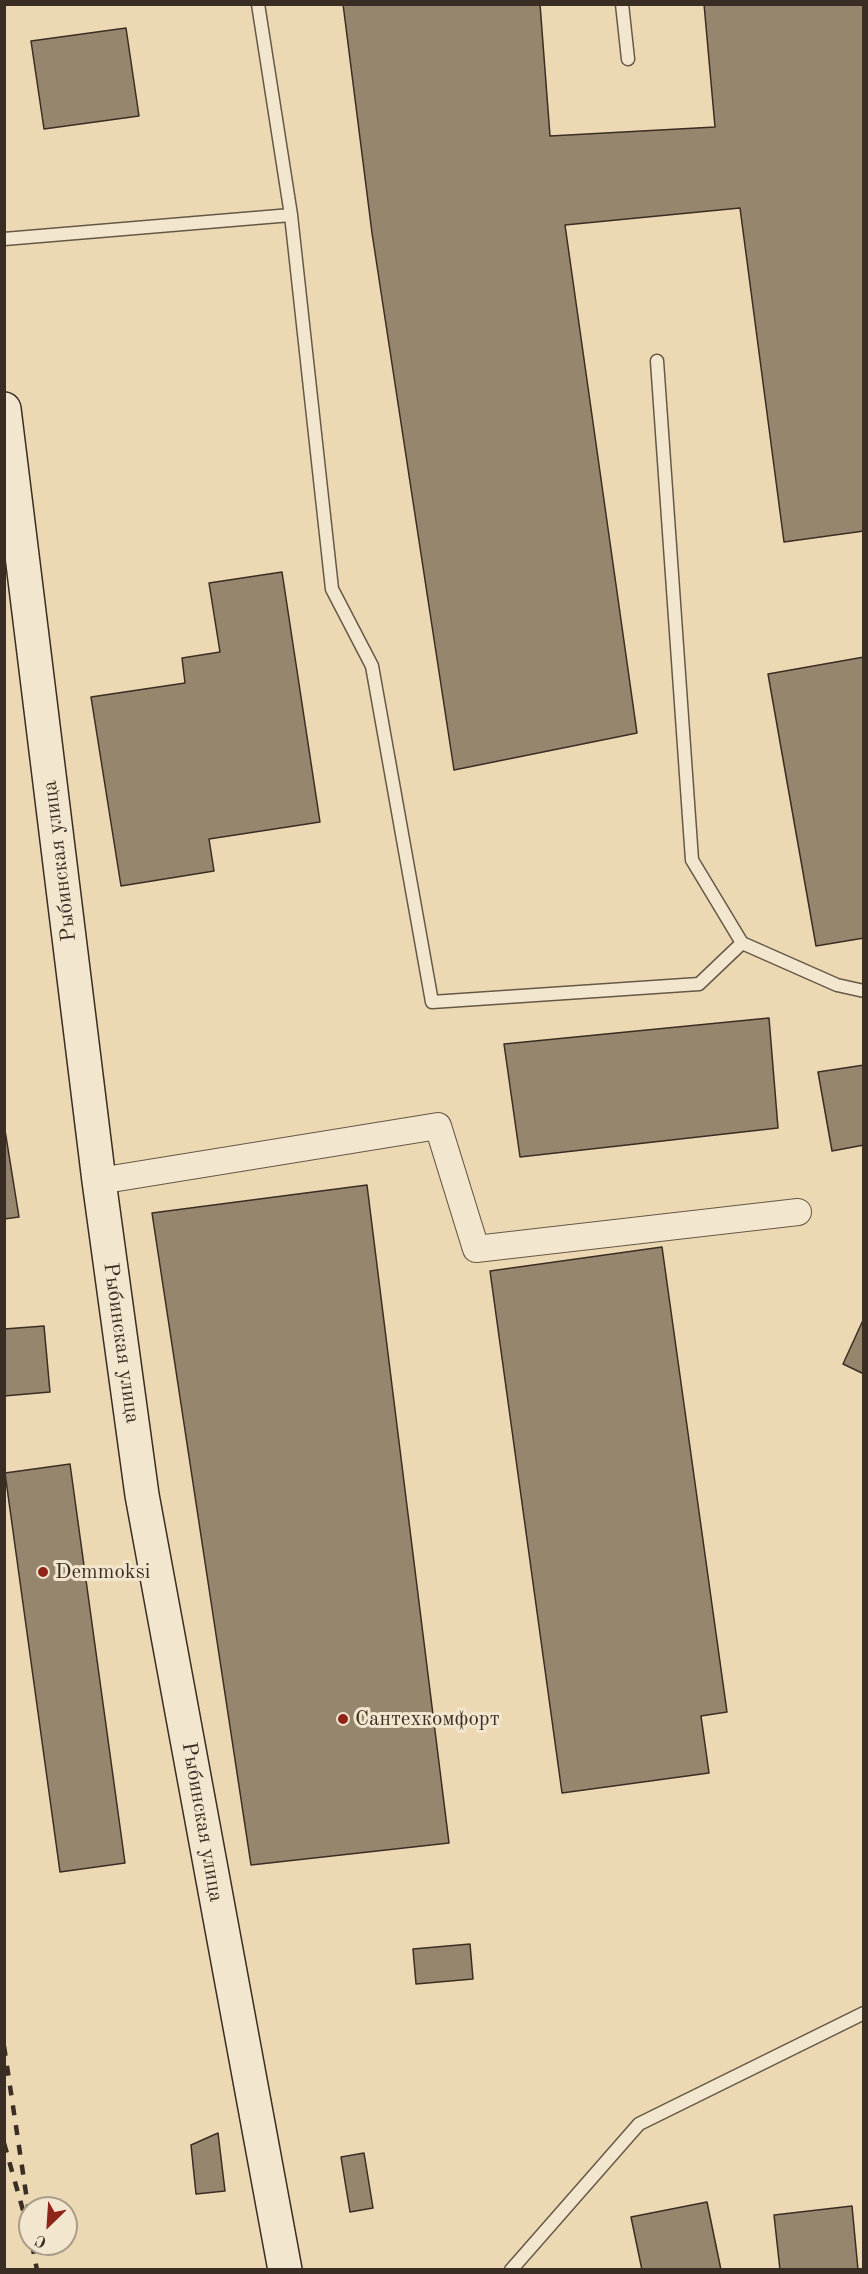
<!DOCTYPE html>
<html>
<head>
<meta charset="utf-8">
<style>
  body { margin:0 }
  #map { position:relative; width:868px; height:2274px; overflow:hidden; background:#ecd9b3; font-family:"Old Standard TT",serif }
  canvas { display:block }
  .frame { position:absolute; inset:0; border:6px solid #3a2d23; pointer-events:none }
  .north { position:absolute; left:18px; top:2196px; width:60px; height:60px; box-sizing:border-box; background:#f3e6ce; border:2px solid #a99c8a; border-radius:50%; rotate:205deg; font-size:16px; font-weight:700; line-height:24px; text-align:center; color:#3a2d23 }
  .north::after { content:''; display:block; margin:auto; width:21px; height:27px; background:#8f2418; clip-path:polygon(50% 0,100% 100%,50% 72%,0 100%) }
</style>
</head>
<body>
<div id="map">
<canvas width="868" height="2274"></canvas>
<div class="frame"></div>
<div class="north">С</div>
</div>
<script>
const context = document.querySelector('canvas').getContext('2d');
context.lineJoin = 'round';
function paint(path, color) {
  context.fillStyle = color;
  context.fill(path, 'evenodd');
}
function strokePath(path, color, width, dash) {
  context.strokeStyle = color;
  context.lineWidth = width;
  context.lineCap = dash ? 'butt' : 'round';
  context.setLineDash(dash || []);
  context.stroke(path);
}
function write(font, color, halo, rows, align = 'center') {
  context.font = font + ' "Old Standard TT",serif';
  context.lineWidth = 6;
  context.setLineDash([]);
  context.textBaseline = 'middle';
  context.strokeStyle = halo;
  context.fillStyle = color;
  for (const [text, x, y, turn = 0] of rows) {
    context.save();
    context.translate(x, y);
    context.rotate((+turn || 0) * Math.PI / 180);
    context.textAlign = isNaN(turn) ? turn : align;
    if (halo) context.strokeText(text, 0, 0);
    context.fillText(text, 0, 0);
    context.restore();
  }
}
const building = new Path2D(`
  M 343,4 L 540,4 L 550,136 L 715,127 L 704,4 L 864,4 L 864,531 L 784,542 L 740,208 L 565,225 L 637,733 L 454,770 L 372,233 Z
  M 126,28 L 139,116 L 44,129 L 31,41 Z
  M 282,572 L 320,822 L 209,839 L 214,871 L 121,886 L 91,697 L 185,683 L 182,658 L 220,652 L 209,583 Z
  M 864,657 L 864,938 L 816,946 L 768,674 Z
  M 769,1018 L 778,1128 L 520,1157 L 504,1044 Z
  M 864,1065 L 864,1145 L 832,1151 L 818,1072 Z
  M 4,1124 L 19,1217 L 4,1219 Z
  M 367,1185 L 449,1843 L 251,1865 L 152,1213 Z
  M 662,1247 L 727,1712 L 701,1716 L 709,1773 L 562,1793 L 490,1271 Z
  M 864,1318 L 864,1374 L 843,1364 Z
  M 44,1326 L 50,1392 L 4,1396 L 4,1329 Z
  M 70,1464 L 125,1863 L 60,1872 L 5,1473 Z
  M 470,1944 L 473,1979 L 416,1984 L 413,1949 Z
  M 218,2133 L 225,2191 L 196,2194 L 191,2145 Z
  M 364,2153 L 373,2208 L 350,2212 L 341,2157 Z
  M 707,2202 L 721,2270 L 642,2270 L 631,2217 Z
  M 852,2206 L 858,2270 L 780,2270 L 774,2215 Z`);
paint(building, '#97866e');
strokePath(building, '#3a2d23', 1.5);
const lane = new Path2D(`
  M 258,4 L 291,215
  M 622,4 L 628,59
  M 4,239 L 291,215 L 332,589 L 372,666 L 432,1002 L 699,984 L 742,943 L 692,860 L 657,361
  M 742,943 L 837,985 L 864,991
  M 511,2270 L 639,2124 L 864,2013`);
const street = new Path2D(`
  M 99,1181 L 438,1126 L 476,1249 L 798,1212`);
const secondary = new Path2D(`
  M 4,409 L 99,1181 L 142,1495 L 285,2270`);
strokePath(lane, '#665847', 15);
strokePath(street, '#665847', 28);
strokePath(secondary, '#3a2d23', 36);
strokePath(lane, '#f3e6ce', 12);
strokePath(street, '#f3e6ce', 26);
strokePath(secondary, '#f3e6ce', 33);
strokePath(new Path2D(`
  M 4,2046 L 30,2220
  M 4,2143 L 30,2235
  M 32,2244 L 37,2270`), '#3a2d23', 4.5, [10, 10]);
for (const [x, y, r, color] of [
  [43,1572,6,"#8f2418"],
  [343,1719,6,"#8f2418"]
]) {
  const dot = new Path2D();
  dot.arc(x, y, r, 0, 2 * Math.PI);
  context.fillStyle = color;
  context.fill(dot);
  strokePath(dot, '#f3e6ce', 2);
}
write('21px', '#3a2d23', '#f3e6ce', [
  ["Рыбинская улица",60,861,-97],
  ["Рыбинская улица",121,1343,82],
  ["Рыбинская улица",202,1822,80]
]);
write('21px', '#3a2d23', '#f3e6ce', [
  ["Demmoksi",55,1572],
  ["Сантехкомфорт",355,1719]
], 'left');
</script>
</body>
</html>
